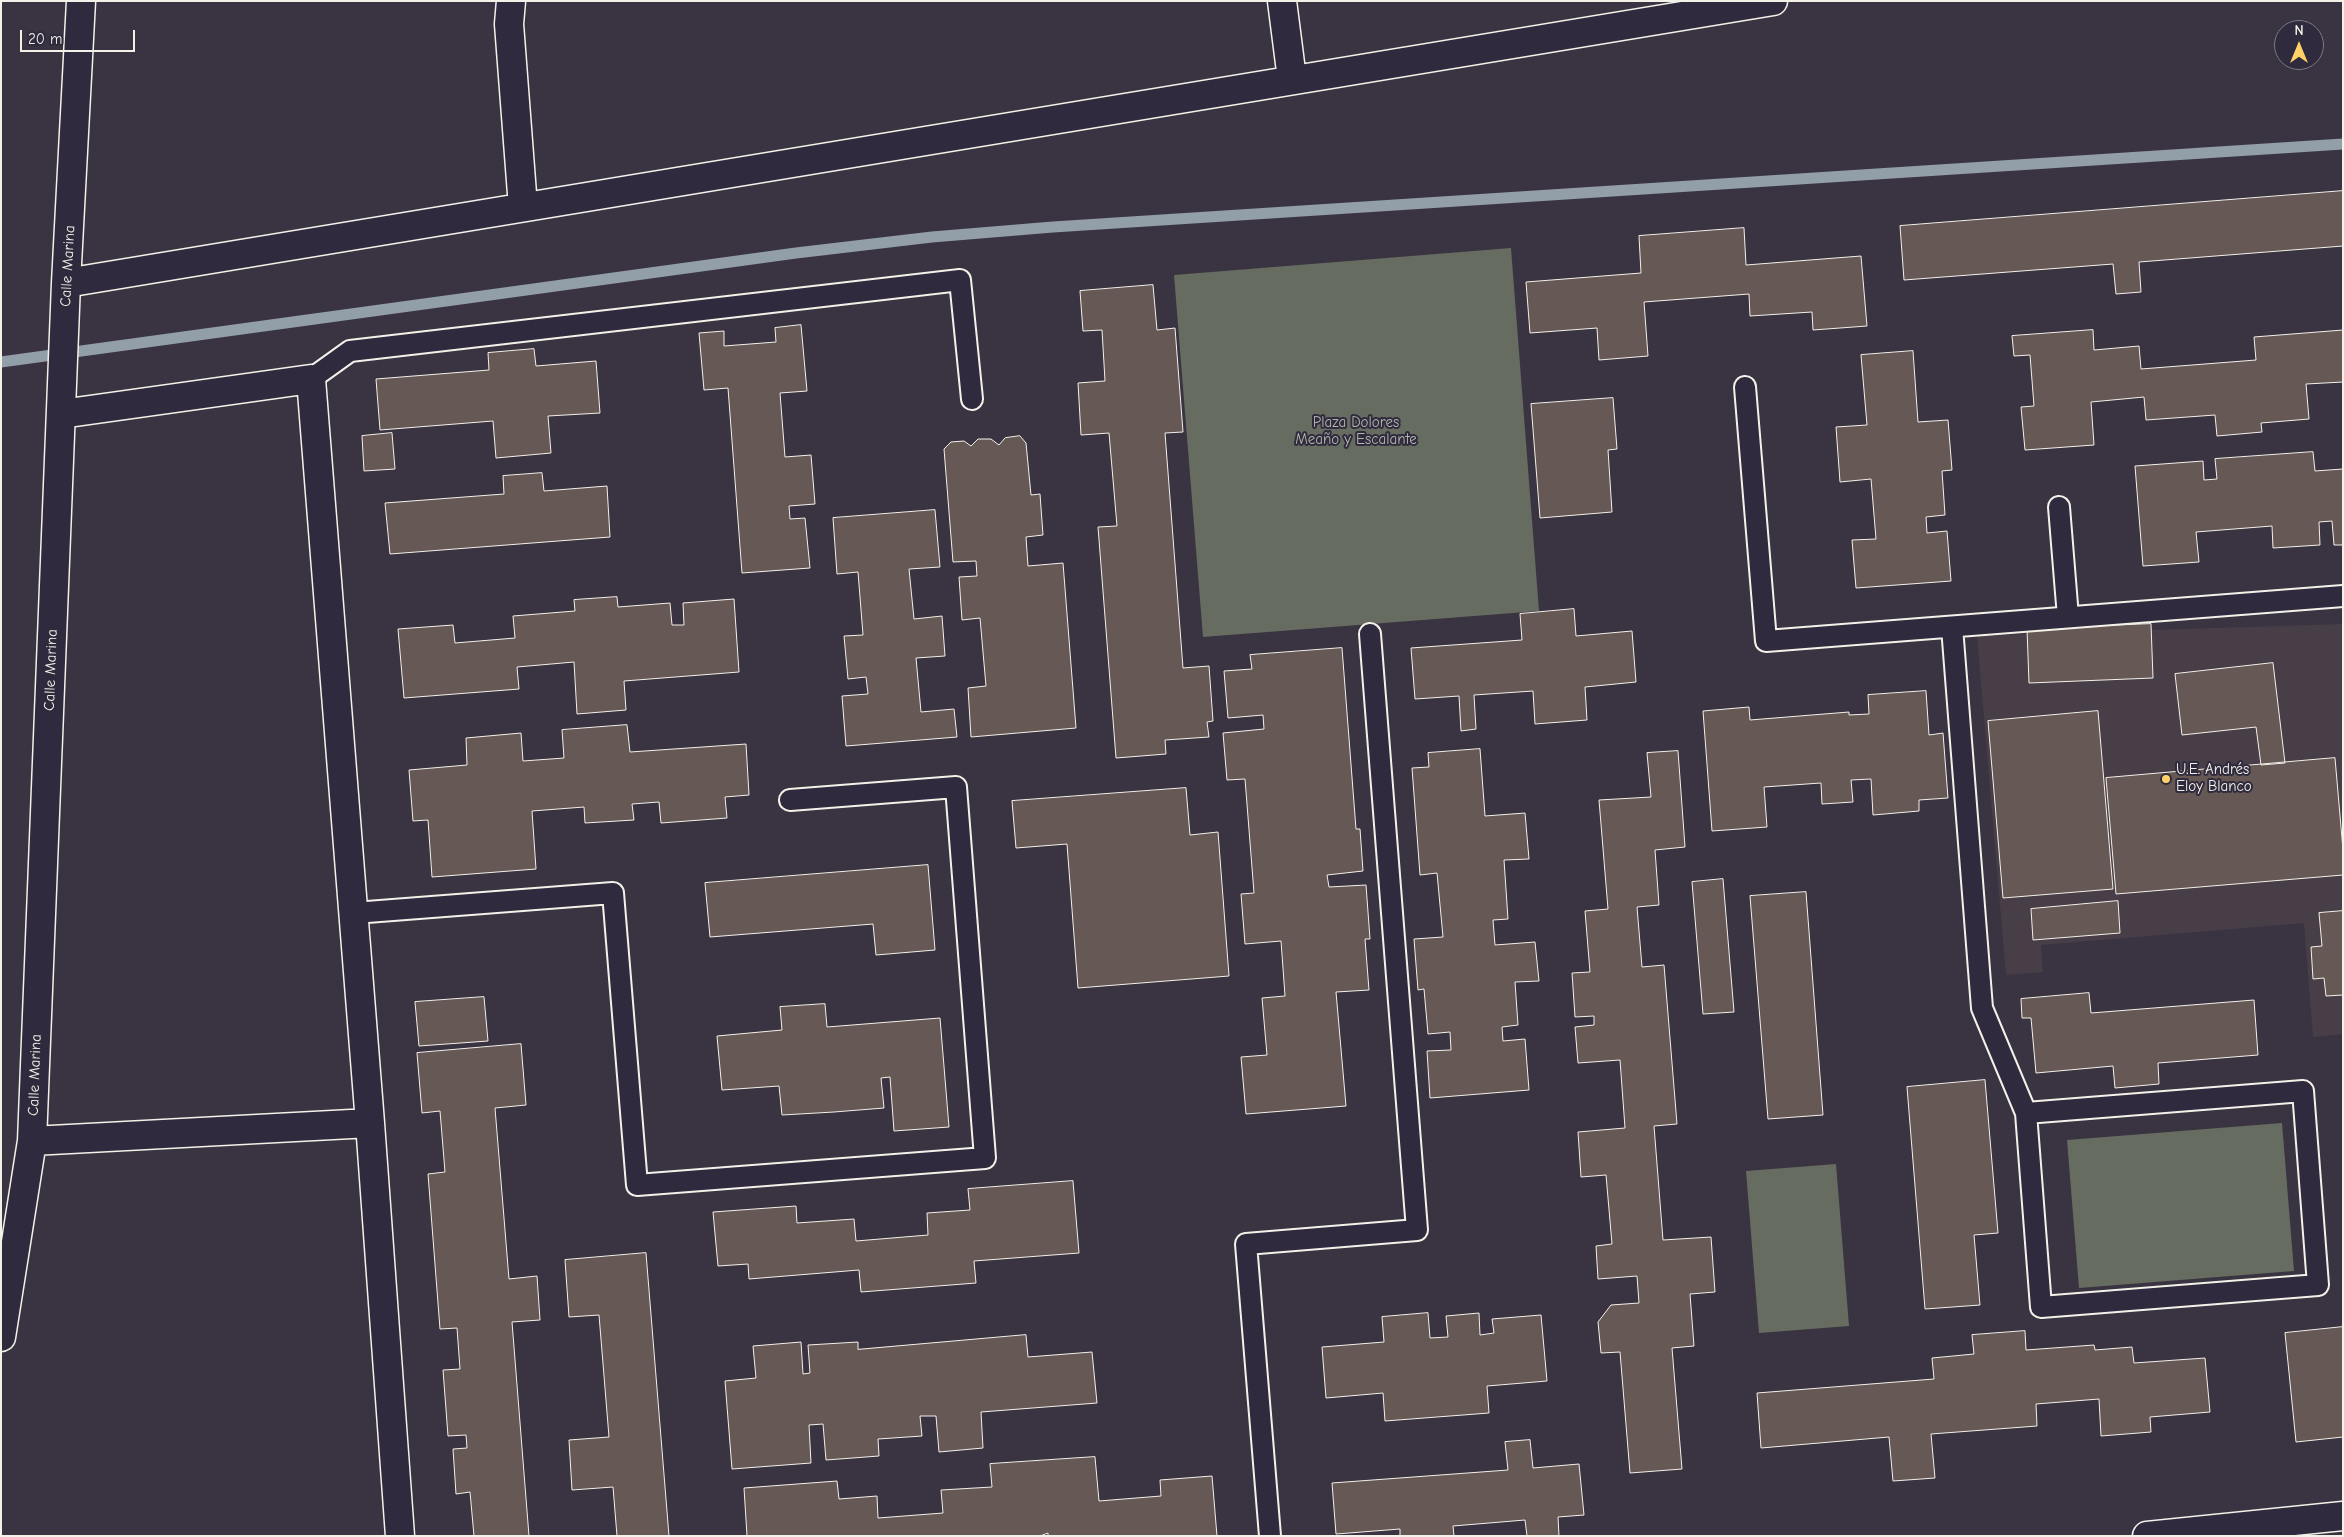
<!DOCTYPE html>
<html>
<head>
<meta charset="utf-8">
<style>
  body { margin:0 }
  #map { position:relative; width:2344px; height:1537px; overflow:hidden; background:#3a3342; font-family:"Comic Neue",sans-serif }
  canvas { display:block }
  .frame { position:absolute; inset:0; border:2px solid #f4f1e8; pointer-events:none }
  .north { position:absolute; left:2274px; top:20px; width:50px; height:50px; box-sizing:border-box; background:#2f2a3d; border:1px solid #7e7a81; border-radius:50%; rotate:0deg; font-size:14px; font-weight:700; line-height:20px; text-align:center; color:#f4f1e8 }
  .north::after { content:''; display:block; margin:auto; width:18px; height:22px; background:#ffd166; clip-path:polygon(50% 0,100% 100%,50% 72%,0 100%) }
  .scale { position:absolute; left:20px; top:30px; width:115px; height:22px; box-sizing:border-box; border:2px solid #f4f1e8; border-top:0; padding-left:6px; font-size:15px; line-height:18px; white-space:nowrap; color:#f4f1e8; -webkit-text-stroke:4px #2f2a3d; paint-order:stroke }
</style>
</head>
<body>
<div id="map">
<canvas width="2344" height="1537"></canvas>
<div class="frame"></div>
<div class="north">N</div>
<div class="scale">20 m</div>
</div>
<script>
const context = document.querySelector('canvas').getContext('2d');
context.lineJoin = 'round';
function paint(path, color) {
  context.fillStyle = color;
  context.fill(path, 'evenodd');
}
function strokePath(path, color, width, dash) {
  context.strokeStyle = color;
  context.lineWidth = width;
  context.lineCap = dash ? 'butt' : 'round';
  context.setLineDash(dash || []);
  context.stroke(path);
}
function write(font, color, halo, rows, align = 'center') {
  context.font = font + ' "Comic Neue",sans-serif';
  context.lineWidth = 4;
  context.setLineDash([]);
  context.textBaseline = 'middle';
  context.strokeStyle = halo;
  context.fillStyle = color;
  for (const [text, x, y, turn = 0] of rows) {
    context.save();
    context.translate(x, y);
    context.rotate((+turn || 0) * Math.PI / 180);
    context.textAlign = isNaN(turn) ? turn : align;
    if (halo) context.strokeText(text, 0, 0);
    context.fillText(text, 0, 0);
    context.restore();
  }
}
paint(new Path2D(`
  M 2151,624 L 2152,630 L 2343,624 L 2343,1034 L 2313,1037 L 2304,923 L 2041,945 L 2043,972 L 2006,975 L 1977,636 L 2027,634 L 2027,629 Z`), '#473e48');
paint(new Path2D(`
  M 1511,248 L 1539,611 L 1203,637 L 1174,275 Z
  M 2282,1123 L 2294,1271 L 2079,1288 L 2067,1140 Z
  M 1836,1164 L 1849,1326 L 1759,1333 L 1746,1171 Z`), '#666c60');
strokePath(new Path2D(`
  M 1,362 L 796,253 L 932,237 L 1053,227 L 2343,144`), '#929ea8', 11);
const building = new Path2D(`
  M 2343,191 L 2343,246 L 2139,262 L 2141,292 L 2116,294 L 2113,264 L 1904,280 L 1900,226 Z
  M 1744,228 L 1746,265 L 1861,256 L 1867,326 L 1813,330 L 1812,312 L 1750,316 L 1749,294 L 1644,302 L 1648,356 L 1599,360 L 1597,328 L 1530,333 L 1526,282 L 1641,273 L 1639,236 Z
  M 1153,285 L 1157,330 L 1175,328 L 1183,432 L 1165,433 L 1183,668 L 1209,666 L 1213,721 L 1207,722 L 1209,737 L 1165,740 L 1166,754 L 1116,758 L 1098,527 L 1117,526 L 1109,433 L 1081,435 L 1078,383 L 1105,381 L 1102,330 L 1083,331 L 1080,291 Z
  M 801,325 L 807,391 L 780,393 L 785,457 L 811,455 L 815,504 L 789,506 L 790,519 L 805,518 L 810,568 L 742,573 L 728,388 L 704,390 L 699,333 L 724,331 L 724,346 L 776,342 L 775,328 Z
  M 2093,330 L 2094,350 L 2139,346 L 2141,369 L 2256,360 L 2254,337 L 2343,330 L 2343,382 L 2306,384 L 2309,419 L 2261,423 L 2262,432 L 2217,436 L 2215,415 L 2146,420 L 2144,397 L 2091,402 L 2094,445 L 2025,450 L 2021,407 L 2034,406 L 2030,355 L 2014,356 L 2012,336 Z
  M 534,349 L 536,366 L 596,361 L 600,413 L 548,416 L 551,453 L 496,458 L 493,421 L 380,430 L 376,379 L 489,370 L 488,353 Z
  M 1913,351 L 1918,422 L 1948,420 L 1952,470 L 1942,471 L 1945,515 L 1926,517 L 1927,533 L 1947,531 L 1951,581 L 1856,588 L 1852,540 L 1876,539 L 1871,479 L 1840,482 L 1836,427 L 1867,425 L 1861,355 Z
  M 1613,398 L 1617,449 L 1608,450 L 1612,512 L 1540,518 L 1531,404 Z
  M 392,433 L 395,469 L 364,471 L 362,436 Z
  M 1020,436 L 1026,443 L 1031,495 L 1040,494 L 1043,535 L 1026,537 L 1028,566 L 1063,563 L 1076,728 L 971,737 L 968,688 L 986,686 L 980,618 L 962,620 L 959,577 L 977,576 L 976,561 L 953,562 L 944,449 L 951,442 L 964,441 L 971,446 L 978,439 L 991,439 L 999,445 L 1005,438 Z
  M 2313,452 L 2315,471 L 2343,469 L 2343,545 L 2334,545 L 2332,521 L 2319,522 L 2320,545 L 2273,548 L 2272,526 L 2196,532 L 2199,562 L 2143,566 L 2135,466 L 2203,461 L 2204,480 L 2217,479 L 2215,459 Z
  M 542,473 L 544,491 L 607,486 L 610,537 L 390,554 L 385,503 L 504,494 L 503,476 Z
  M 935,510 L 940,567 L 909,569 L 914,619 L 942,616 L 945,656 L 916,658 L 921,712 L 954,709 L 957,737 L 846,746 L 842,696 L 868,694 L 866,677 L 848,679 L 844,636 L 863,635 L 858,572 L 837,574 L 833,518 Z
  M 617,597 L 618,607 L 670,603 L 672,625 L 684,625 L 683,603 L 734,599 L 739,672 L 624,681 L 626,710 L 577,714 L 574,662 L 517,667 L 519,689 L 404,698 L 398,629 L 453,625 L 455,643 L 515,638 L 513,616 L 575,611 L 574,600 Z
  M 1574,609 L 1576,636 L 1632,631 L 1636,682 L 1585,687 L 1587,720 L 1535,724 L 1533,691 L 1474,695 L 1476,729 L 1461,731 L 1459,696 L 1415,699 L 1411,648 L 1522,640 L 1520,614 Z
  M 2151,624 L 2153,678 L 2029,683 L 2027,629 Z
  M 1342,648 L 1356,829 L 1360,829 L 1363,871 L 1327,875 L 1329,887 L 1366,885 L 1370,939 L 1365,939 L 1369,990 L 1336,992 L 1346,1106 L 1246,1114 L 1241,1057 L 1267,1055 L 1262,998 L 1285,996 L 1281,941 L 1245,944 L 1241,894 L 1254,893 L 1245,779 L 1227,780 L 1223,733 L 1264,729 L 1263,715 L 1228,718 L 1224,671 L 1252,669 L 1250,655 Z
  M 2273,663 L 2285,763 L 2261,765 L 2256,727 L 2182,735 L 2175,674 Z
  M 1926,691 L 1929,735 L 1943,733 L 1948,798 L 1919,800 L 1919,811 L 1873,815 L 1871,779 L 1851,780 L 1853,802 L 1822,804 L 1821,783 L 1764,787 L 1767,827 L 1712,831 L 1703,711 L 1749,707 L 1750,720 L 1849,712 L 1849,715 L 1869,714 L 1868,695 Z
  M 2098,711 L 2113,889 L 2003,898 L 1988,721 Z
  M 627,725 L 630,752 L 746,744 L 749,795 L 725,797 L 727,818 L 661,823 L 659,802 L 632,804 L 634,820 L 585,823 L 584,807 L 532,811 L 536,869 L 432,877 L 428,820 L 413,821 L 409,770 L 467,765 L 466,738 L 521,733 L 523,761 L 564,758 L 562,730 Z
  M 1480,749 L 1485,816 L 1525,813 L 1529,859 L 1504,860 L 1508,919 L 1493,920 L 1495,945 L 1535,942 L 1539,981 L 1515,982 L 1518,1025 L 1502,1027 L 1503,1041 L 1525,1039 L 1529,1090 L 1430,1098 L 1427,1051 L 1451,1050 L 1450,1032 L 1428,1034 L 1424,989 L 1418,990 L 1414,939 L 1443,937 L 1437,873 L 1420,875 L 1412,768 L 1429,767 L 1428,753 Z
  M 1678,751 L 1685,847 L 1655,850 L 1659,905 L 1637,907 L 1642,967 L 1664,965 L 1677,1124 L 1654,1126 L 1663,1240 L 1711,1237 L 1715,1292 L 1690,1294 L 1694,1346 L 1672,1348 L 1682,1469 L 1630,1473 L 1620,1352 L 1601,1353 L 1598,1322 L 1611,1305 L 1639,1303 L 1637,1276 L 1598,1279 L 1596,1246 L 1612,1244 L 1606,1175 L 1581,1177 L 1578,1132 L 1625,1128 L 1620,1060 L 1578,1063 L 1575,1027 L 1594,1025 L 1594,1016 L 1575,1017 L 1572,973 L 1590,972 L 1585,911 L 1608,909 L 1599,800 L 1651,797 L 1647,753 Z
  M 2335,758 L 2343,850 L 2343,875 L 2116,894 L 2106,778 Z
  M 1186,788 L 1190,835 L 1218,832 L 1229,976 L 1078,988 L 1067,844 L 1016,848 L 1012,801 Z
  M 928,865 L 935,950 L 876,955 L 873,924 L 710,937 L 705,883 Z
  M 1723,879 L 1734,1012 L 1703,1014 L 1692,882 Z
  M 1806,892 L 1823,1115 L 1768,1119 L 1750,896 Z
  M 2118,901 L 2120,933 L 2033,940 L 2031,909 Z
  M 2343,911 L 2343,995 L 2326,996 L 2324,978 L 2313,979 L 2311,947 L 2322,946 L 2319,913 Z
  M 2089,993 L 2091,1013 L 2254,1000 L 2258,1055 L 2158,1063 L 2159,1084 L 2115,1088 L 2113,1066 L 2036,1073 L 2031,1018 L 2022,1018 L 2021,999 Z
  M 484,997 L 488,1041 L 419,1046 L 415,1002 Z
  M 825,1004 L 827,1027 L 940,1018 L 949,1127 L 894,1131 L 890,1077 L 881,1078 L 884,1108 L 834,1112 L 782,1115 L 779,1086 L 722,1090 L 717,1036 L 782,1030 L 780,1007 Z
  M 521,1044 L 526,1105 L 495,1108 L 509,1279 L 537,1276 L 540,1320 L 512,1322 L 529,1536 L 474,1536 L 470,1492 L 456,1494 L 453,1449 L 467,1448 L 466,1435 L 448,1436 L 443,1370 L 460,1369 L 457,1328 L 440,1329 L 428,1174 L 445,1172 L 440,1111 L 422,1113 L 417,1053 Z
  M 1985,1080 L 1998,1233 L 1974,1235 L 1980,1305 L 1925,1309 L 1907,1087 Z
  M 1073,1181 L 1079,1253 L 974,1261 L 976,1283 L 861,1292 L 859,1270 L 749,1279 L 748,1264 L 718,1266 L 713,1212 L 796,1206 L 797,1223 L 854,1219 L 856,1241 L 928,1235 L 927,1213 L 970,1210 L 968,1189 Z
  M 646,1253 L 669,1536 L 617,1536 L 613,1487 L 572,1490 L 569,1440 L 609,1437 L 599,1315 L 569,1317 L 565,1260 Z
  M 1428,1313 L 1430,1338 L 1448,1337 L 1446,1316 L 1479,1313 L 1480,1335 L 1494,1333 L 1492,1319 L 1541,1315 L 1547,1381 L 1487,1386 L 1489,1413 L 1385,1421 L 1383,1393 L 1326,1398 L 1322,1347 L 1384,1342 L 1382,1317 Z
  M 2343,1327 L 2343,1437 L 2296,1442 L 2285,1333 Z
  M 2025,1331 L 2026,1350 L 2094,1345 L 2095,1350 L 2132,1347 L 2134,1363 L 2205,1358 L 2210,1412 L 2150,1417 L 2151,1432 L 2101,1436 L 2099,1399 L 2036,1404 L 2037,1426 L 1931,1434 L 1935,1478 L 1893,1481 L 1889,1437 L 1761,1448 L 1757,1393 L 1934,1379 L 1932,1358 L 1974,1354 L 1972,1335 Z
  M 1026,1335 L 1028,1357 L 1092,1352 L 1097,1403 L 981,1412 L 983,1448 L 939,1452 L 936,1416 L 920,1416 L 922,1436 L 878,1439 L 879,1456 L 826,1460 L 823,1424 L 809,1425 L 811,1463 L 732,1469 L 725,1381 L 756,1378 L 753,1346 L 801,1342 L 803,1374 L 810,1373 L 808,1345 L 858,1342 L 858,1349 Z
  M 1530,1440 L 1533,1468 L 1579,1464 L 1584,1515 L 1558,1517 L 1559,1536 L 1527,1536 L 1525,1520 L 1453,1526 L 1454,1536 L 1400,1536 L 1400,1529 L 1336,1534 L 1332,1483 L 1508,1470 L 1505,1442 Z
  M 1095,1457 L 1099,1501 L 1161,1496 L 1160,1480 L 1212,1476 L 1217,1536 L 1048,1536 L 1048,1533 L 1040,1536 L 747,1536 L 744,1488 L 837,1481 L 839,1499 L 877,1496 L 878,1518 L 943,1513 L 941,1490 L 992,1487 L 990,1464 Z`);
paint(building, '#665855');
strokePath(building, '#f4f1e8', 1);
const lane = new Path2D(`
  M 311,379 L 350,351 L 960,280 L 972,399
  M 1745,387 L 1766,641 L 2343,596
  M 2059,507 L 2068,617
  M 1952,627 L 1982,1008 L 2026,1113 L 2041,1307 L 2318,1285 L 2303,1091 L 2026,1113
  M 354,913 L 613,893 L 637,1185 L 985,1158 L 956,787 L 790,800
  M 1270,1536 L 1246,1244 L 1417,1230 L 1370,634`);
const street = new Path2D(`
  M 511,1 L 509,24 L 523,207
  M 1282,1 L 1292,79
  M 66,283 L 1773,1
  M 61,414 L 311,379 L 370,1123 L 400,1536
  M 32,1141 L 370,1123
  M 1,1337 L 32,1141 L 66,283 L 81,1
  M 2147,1536 L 2343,1516`);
strokePath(lane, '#f4f1e8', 24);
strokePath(street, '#f4f1e8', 31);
strokePath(lane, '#2f2a3d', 20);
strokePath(street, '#2f2a3d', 28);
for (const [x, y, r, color] of [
  [2166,779,5,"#ffd166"]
]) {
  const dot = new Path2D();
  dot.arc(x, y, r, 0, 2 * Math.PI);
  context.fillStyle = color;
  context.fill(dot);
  strokePath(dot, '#2f2a3d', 2);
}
write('15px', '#f4f1e8', '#2f2a3d', [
  ["Calle Marina",68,266,-87],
  ["Calle Marina",51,670,-88],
  ["Calle Marina",35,1075,-88]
]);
write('15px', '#b4b5ab', '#2f2a3d', [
  ["Plaza Dolores",1356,423],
  ["Meaño y Escalante",1356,440]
]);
write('15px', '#f4f1e8', '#2f2a3d', [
  ["U.E. Andrés",2176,770],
  ["Eloy Blanco",2176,787]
], 'left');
</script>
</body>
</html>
